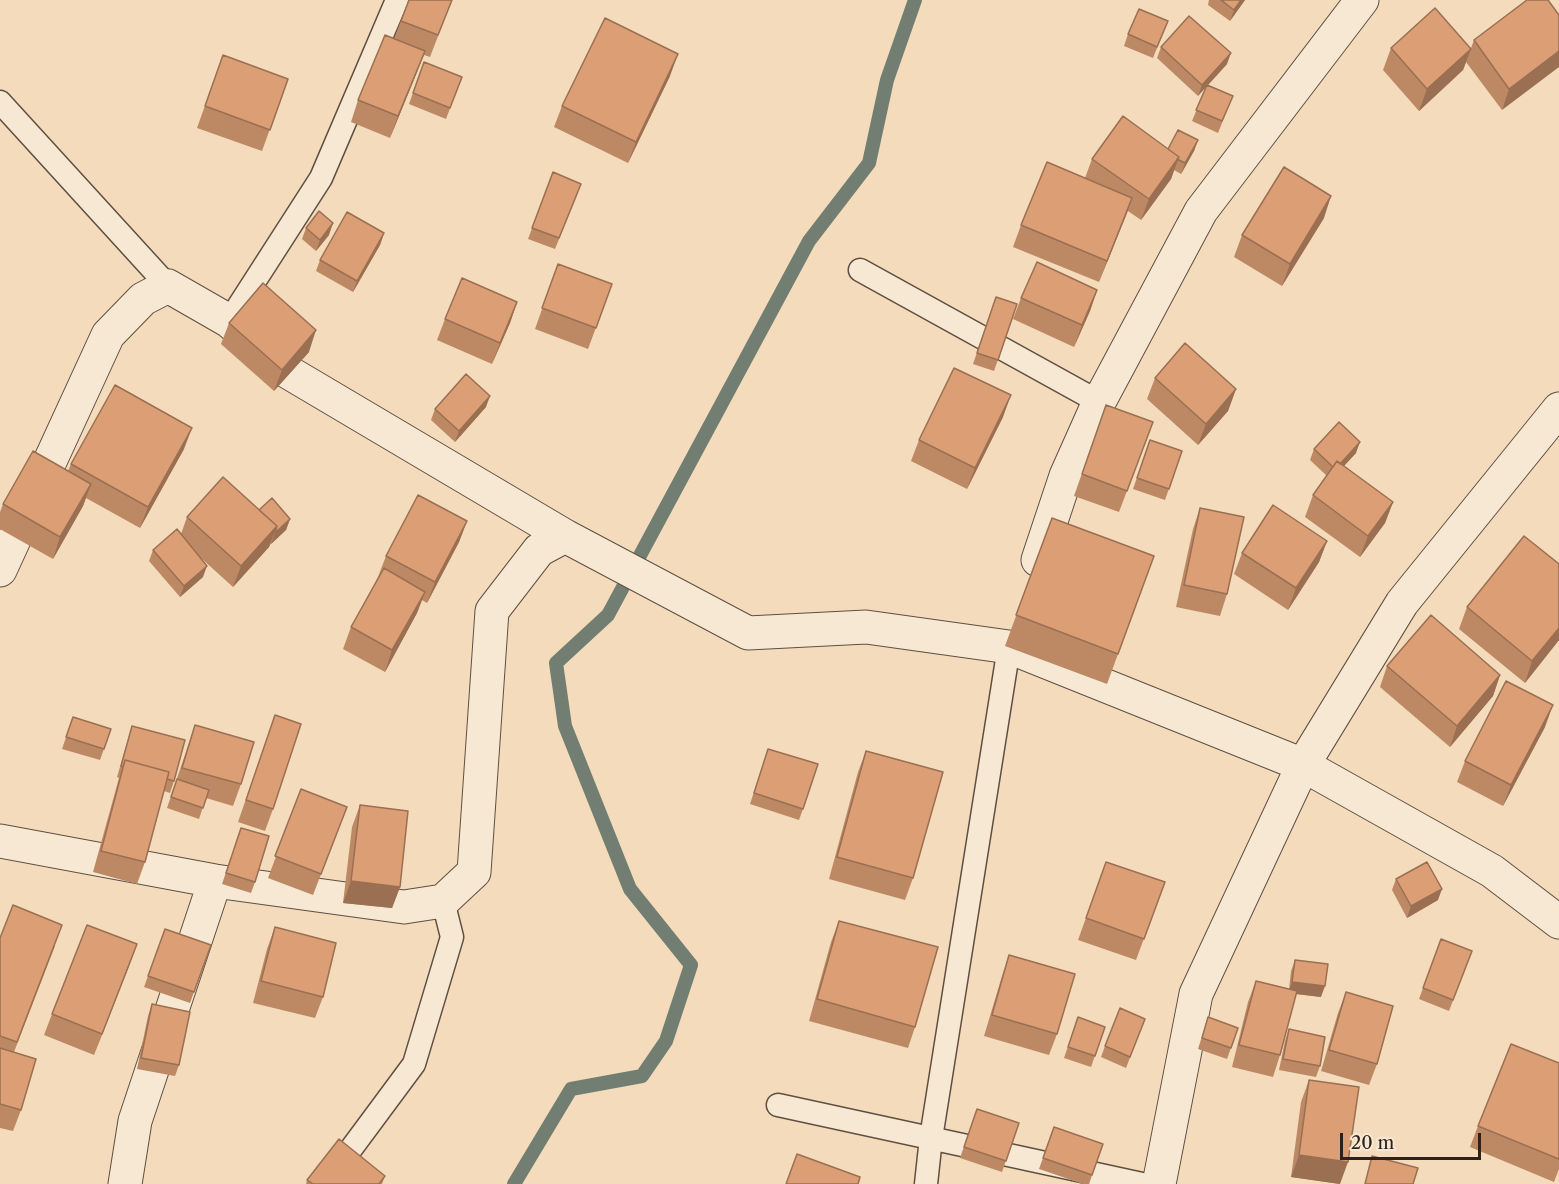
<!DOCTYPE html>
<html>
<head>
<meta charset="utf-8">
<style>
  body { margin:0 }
  #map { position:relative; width:1559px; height:1184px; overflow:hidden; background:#f3dbbb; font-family:"Libre Caslon Text",serif }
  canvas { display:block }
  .scale { position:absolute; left:1340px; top:1133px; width:141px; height:27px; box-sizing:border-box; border:3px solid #2e201b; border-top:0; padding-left:8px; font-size:18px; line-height:21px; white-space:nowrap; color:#2e201b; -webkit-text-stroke:4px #f7e8d3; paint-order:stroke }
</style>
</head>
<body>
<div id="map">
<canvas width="1559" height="1184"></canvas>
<div class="scale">20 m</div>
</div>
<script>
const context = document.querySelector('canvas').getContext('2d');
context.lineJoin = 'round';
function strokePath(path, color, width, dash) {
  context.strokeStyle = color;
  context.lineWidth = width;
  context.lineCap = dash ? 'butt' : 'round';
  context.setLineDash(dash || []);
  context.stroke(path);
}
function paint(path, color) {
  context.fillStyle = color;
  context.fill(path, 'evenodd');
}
strokePath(new Path2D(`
  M 514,1184 L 571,1089 L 642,1076 L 666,1041 L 691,965 L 630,889 L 565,726 L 556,663 L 608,615 L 809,241 L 869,163 L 887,80 L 915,0`), '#717e71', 14);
const lane = new Path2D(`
  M 0,102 L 168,286
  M 860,270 L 1099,402
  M 229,321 L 321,178 L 397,0
  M 778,1105 L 1142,1184
  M 325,1184 L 414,1064 L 452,937 L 443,901
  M 926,1184 L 931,1138 L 1009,647`);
const street = new Path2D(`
  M 1038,560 L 1066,476 L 1099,402 L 1201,211 L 1362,0
  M 0,570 L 108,335 L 143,299 L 168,286 L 229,321 L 288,372 L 565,536
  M 0,841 L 215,881 L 404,907 L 443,901 L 474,872 L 492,611 L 539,550 L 565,536 L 748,633 L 866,627 L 1009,647 L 1303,765 L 1492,871 L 1559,922
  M 125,1184 L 135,1121 L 215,881
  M 1159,1184 L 1196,994 L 1303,765 L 1402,603 L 1559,409`);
strokePath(lane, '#5f4f43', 25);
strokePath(street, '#5f4f43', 35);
strokePath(lane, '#f7e8d3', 22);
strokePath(street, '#f7e8d3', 33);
paint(new Path2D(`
  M 409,0 L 452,0 L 430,57 L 424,55 L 390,138 L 351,122 L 358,100 L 394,39 Z
  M 1209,0 L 1245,0 L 1230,21 L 1208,5 Z
  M 1548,0 L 1502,110 L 1466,62 L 1463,70 L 1419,111 L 1383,70 L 1391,48 L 1471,48 L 1474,40 Z
  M 1168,21 L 1153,58 L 1124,46 L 1128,34 Z
  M 1161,47 L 1227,64 L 1208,85 L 1233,96 L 1218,133 L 1192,121 L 1207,85 L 1198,96 L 1157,58 Z
  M 223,55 L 288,79 L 262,151 L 197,128 Z
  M 424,62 L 462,77 L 446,119 L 409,104 Z
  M 670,76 L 628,163 L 554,127 L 562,106 Z
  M 1198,140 L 1194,151 L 1181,174 L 1174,170 L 1171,179 L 1141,220 L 1128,211 L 1099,282 L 1013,247 L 1021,225 L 1085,178 L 1092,159 L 1168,149 Z
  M 553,172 L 577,195 L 555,249 L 528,239 Z
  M 1324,218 L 1282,286 L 1234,257 L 1242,235 Z
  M 306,228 L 329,235 L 316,251 L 302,239 Z
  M 384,233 L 380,245 L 353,292 L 316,271 L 320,260 Z
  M 558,264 L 612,284 L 588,349 L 535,329 Z
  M 1097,290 L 1090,311 L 1074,347 L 1013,319 L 1021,298 Z
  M 996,297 L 1017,304 L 994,371 L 973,364 Z
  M 517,302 L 510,323 L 492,364 L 437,340 L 445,319 Z
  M 229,323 L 309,352 L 274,391 L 221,344 Z
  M 1155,378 L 1236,389 L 1228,411 L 1198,445 L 1147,399 Z
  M 1106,405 L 1153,422 L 1119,512 L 1074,496 Z
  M 486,407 L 455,442 L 431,420 L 435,409 Z
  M 1003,417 L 967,489 L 911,461 L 919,440 Z
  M 1150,440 L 1182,451 L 1165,500 L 1133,489 Z
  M 184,449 L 140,528 L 86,498 L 83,506 L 53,559 L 0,529 L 0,512 L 3,504 L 68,471 L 71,464 Z
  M 1314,449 L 1356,453 L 1344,466 L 1393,502 L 1385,523 L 1360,557 L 1305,517 L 1313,495 L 1327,476 L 1310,460 Z
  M 1200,508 L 1227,594 L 1220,616 L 1176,607 L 1193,529 Z
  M 259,510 L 290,519 L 286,530 L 271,544 L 271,543 L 269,547 L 233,587 L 201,558 L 203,577 L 180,597 L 149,561 L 153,550 L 181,534 L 187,517 Z
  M 1052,518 L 1154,556 L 1107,684 L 1005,646 Z
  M 467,521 L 459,542 L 427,603 L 422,600 L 417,613 L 385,672 L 343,649 L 351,627 L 378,577 L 386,556 Z
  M 1327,541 L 1319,562 L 1288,610 L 1234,574 L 1242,553 Z
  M 1467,607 L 1559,640 L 1525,683 L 1459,629 Z
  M 1387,666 L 1500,675 L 1493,696 L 1450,747 L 1380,687 Z
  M 275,715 L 273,809 L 265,831 L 238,822 Z
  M 73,717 L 111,729 L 100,760 L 62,749 Z
  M 195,725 L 241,784 L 233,806 L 206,798 L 199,819 L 167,808 Z
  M 132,726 L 174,781 L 170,793 L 164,791 L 145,862 L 137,884 L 93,872 L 119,778 L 117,777 Z
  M 1545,727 L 1503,806 L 1457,782 L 1465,761 Z
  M 768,749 L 803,809 L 799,820 L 750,804 Z
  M 866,751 L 913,878 L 905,900 L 829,879 L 858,772 Z
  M 301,789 L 347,807 L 313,895 L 268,878 Z
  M 360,805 L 400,887 L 392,908 L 343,903 L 352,827 Z
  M 241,828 L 255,882 L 251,893 L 222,884 Z
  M 1106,862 L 1165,882 L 1136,960 L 1078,940 Z
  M 1396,879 L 1438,900 L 1407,918 L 1392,890 Z
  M 839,921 L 915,1027 L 908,1048 L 809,1021 L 831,942 Z
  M 275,927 L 323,997 L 315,1018 L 253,1003 L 267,949 Z
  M 165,929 L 211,945 L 190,1003 L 144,987 Z
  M 0,938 L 55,946 L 14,1052 L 21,1110 L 13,1131 L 0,1128 Z
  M 1441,939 L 1472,951 L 1449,1011 L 1419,999 Z
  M 1009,955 L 1057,1034 L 1049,1055 L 984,1036 L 1002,976 Z
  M 1295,960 L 1321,997 L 1296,994 L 1280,1055 L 1273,1077 L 1232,1067 L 1248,1002 L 1256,981 L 1289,989 L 1291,971 Z
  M 129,966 L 94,1055 L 44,1035 L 52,1014 Z
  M 1346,992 L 1377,1064 L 1369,1085 L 1321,1071 L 1338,1013 Z
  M 152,1004 L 179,1065 L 175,1076 L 137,1069 L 148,1016 Z
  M 1078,1017 L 1105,1027 L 1091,1067 L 1064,1058 Z
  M 1208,1017 L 1238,1028 L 1227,1059 L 1198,1049 Z
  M 1145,1019 L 1126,1068 L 1101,1057 L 1105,1046 Z
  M 1289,1029 L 1320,1066 L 1316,1077 L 1279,1070 L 1285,1041 Z
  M 1559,1063 L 1559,1169 L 1554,1182 L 1470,1147 L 1478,1126 Z
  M 1309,1080 L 1340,1184 L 1291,1177 L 1301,1102 Z
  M 973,1120 L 1019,1123 L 1002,1172 L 960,1158 Z
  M 1054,1127 L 1103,1144 L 1089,1184 L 1083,1184 L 1039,1169 Z
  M 385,1176 L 382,1184 L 306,1184 L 307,1180 Z`), '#bd8965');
paint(new Path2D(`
  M 1241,0 L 1245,0 L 1230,21 L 1234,10 Z
  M 1471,49 L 1463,70 L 1419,111 L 1427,89 Z
  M 425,51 L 417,72 L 390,138 L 398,116 Z
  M 1559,51 L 1559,67 L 1502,110 L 1509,89 Z
  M 1231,53 L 1227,64 L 1198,96 L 1202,85 Z
  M 678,54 L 670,76 L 628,163 L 636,142 Z
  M 1198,140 L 1194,151 L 1181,174 L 1185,163 Z
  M 1179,157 L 1171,179 L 1141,220 L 1149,199 Z
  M 1331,196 L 1324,218 L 1282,286 L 1290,264 Z
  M 1132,198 L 1124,220 L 1099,282 L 1107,261 Z
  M 333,223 L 329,235 L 316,251 L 320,240 Z
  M 384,233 L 380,245 L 353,292 L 357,281 Z
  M 1097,290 L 1090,311 L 1074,347 L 1082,325 Z
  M 517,302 L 510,323 L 492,364 L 500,343 Z
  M 316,330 L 309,352 L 274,391 L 282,370 Z
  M 1236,389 L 1228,411 L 1198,445 L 1206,424 Z
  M 1011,395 L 1003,417 L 967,489 L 975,468 Z
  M 490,396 L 486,407 L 455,442 L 459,431 Z
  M 192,428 L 184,449 L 140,528 L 148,507 Z
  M 1360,442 L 1356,453 L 1331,480 L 1335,469 Z
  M 91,484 L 83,506 L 53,559 L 60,537 Z
  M 1393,502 L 1385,523 L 1360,557 L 1368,536 Z
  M 290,519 L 286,530 L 271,544 L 275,533 Z
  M 467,521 L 459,542 L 427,603 L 435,582 Z
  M 277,526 L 269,547 L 233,587 L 241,566 Z
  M 1327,541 L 1319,562 L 1288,610 L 1296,588 Z
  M 207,566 L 203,577 L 180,597 L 184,586 Z
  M 425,592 L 417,613 L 385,672 L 392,650 Z
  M 1559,628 L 1559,640 L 1525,683 L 1532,661 Z
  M 1500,675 L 1493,696 L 1450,747 L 1457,726 Z
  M 1553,705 L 1545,727 L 1503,806 L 1511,785 Z
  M 351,881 L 400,887 L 392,908 L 343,903 Z
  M 1442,889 L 1438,900 L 1407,918 L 1411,906 Z
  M 137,944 L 129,966 L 94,1055 L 102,1034 Z
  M 1292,982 L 1325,986 L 1321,997 L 1288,993 Z
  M 1299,1155 L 1348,1162 L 1340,1184 L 1291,1177 Z`), '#9a6f52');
const building = new Path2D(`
  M 409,0 L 452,0 L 438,35 L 401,21 Z
  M 1221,0 L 1241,0 L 1234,10 Z
  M 1527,0 L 1548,0 L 1559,15 L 1559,51 L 1509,89 L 1474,40 Z
  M 1435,8 L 1471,49 L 1427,89 L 1391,48 Z
  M 1139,9 L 1168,21 L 1157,47 L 1128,34 Z
  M 1189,16 L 1231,53 L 1202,85 L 1161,47 Z
  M 605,18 L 678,54 L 636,142 L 562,106 Z
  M 385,35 L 425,51 L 398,116 L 358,100 Z
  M 223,55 L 288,79 L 270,130 L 205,106 Z
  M 424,62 L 462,77 L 450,108 L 413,93 Z
  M 1207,85 L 1233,96 L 1222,121 L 1196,110 Z
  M 1123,116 L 1179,157 L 1149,199 L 1092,159 Z
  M 1178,130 L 1198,140 L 1185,163 L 1177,159 L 1179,157 L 1168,149 Z
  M 1047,162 L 1132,198 L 1107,261 L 1021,225 Z
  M 1284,167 L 1331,196 L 1290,264 L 1242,235 Z
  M 553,172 L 581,184 L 559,238 L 532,228 Z
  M 319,211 L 333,223 L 320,240 L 306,228 Z
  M 347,212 L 384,233 L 357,281 L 320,260 Z
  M 1037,262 L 1097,290 L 1082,325 L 1021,298 Z
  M 558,264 L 612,284 L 596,328 L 542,308 Z
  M 462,278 L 517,302 L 500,343 L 445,319 Z
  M 263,283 L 316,330 L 282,370 L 229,323 Z
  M 996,297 L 1017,304 L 998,360 L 977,353 Z
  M 1185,343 L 1236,389 L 1206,424 L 1155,378 Z
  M 954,368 L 1011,395 L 975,468 L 919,440 Z
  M 466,374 L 490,396 L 459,431 L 435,409 Z
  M 115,385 L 192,428 L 148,507 L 71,464 Z
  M 1106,405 L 1153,422 L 1127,491 L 1082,474 Z
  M 1339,422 L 1360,442 L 1340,464 L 1337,461 L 1333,467 L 1314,449 Z
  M 1150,440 L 1182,451 L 1169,489 L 1137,478 Z
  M 33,451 L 91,484 L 60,537 L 3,504 Z
  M 1337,461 L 1393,502 L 1368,536 L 1313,495 Z
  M 223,477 L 277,526 L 241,566 L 187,517 Z
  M 418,495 L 467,521 L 435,582 L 386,556 Z
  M 272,498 L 290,519 L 275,533 L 277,526 L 259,510 Z
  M 1273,505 L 1327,541 L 1296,588 L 1242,553 Z
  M 1200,508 L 1244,517 L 1227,594 L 1184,585 Z
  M 1052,518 L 1154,556 L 1118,654 L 1016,615 Z
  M 177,529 L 207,566 L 184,586 L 153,550 Z
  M 1524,536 L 1559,564 L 1559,628 L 1532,661 L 1467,607 Z
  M 384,568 L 425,592 L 392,650 L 351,627 Z
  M 1431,615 L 1500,675 L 1457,726 L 1387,666 Z
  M 1506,681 L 1553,705 L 1511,785 L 1465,761 Z
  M 275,715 L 301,724 L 273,809 L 246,800 Z
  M 73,717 L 111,729 L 104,749 L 66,737 Z
  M 195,725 L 254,742 L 241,784 L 182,768 Z
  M 132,726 L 185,740 L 174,781 L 167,779 L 169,772 L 125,760 L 123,767 L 121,766 Z
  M 768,749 L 818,764 L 803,809 L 754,793 Z
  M 866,751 L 943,772 L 913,878 L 837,857 Z
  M 125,760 L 169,772 L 145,862 L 101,851 Z
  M 177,779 L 209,790 L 203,808 L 171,797 Z
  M 301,789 L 347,807 L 321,874 L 275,856 Z
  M 360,805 L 408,811 L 400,887 L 351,881 Z
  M 241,828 L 269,836 L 255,882 L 226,873 Z
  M 1106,862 L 1165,882 L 1144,939 L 1086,918 Z
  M 1427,862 L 1442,889 L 1411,906 L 1396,879 Z
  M 13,905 L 62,925 L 17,1042 L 0,1036 L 0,938 Z
  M 839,921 L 938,947 L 915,1027 L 817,999 Z
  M 87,925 L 137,944 L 102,1034 L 52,1014 Z
  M 275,927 L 336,943 L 323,997 L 261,981 Z
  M 165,929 L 211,945 L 194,992 L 148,976 Z
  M 1441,939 L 1472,951 L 1453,1000 L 1423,988 Z
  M 1009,955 L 1075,974 L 1057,1034 L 992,1015 Z
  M 1295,960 L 1328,964 L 1325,986 L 1292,982 Z
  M 1256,981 L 1297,991 L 1280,1055 L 1239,1045 Z
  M 1346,992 L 1393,1006 L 1377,1064 L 1329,1050 Z
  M 152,1004 L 190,1012 L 179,1065 L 141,1058 Z
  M 1120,1008 L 1145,1019 L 1130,1057 L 1105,1046 Z
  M 1078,1017 L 1105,1027 L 1095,1056 L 1068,1047 Z
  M 1208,1017 L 1238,1028 L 1231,1048 L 1202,1038 Z
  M 1289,1029 L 1325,1037 L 1320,1066 L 1283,1059 Z
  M 1511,1044 L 1559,1063 L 1559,1159 L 1478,1126 Z
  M 0,1048 L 36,1059 L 21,1110 L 0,1104 Z
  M 1309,1080 L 1359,1087 L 1348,1162 L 1299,1155 Z
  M 977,1109 L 1019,1123 L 1006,1161 L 964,1147 Z
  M 1054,1127 L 1103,1144 L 1092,1175 L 1043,1158 Z
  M 339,1139 L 385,1176 L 379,1184 L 313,1184 L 307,1180 Z
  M 797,1154 L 860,1177 L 858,1184 L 786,1184 Z
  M 1372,1156 L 1418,1168 L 1413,1184 L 1365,1184 Z`);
paint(building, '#dc9f75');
strokePath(building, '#9a6f52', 1.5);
</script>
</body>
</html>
